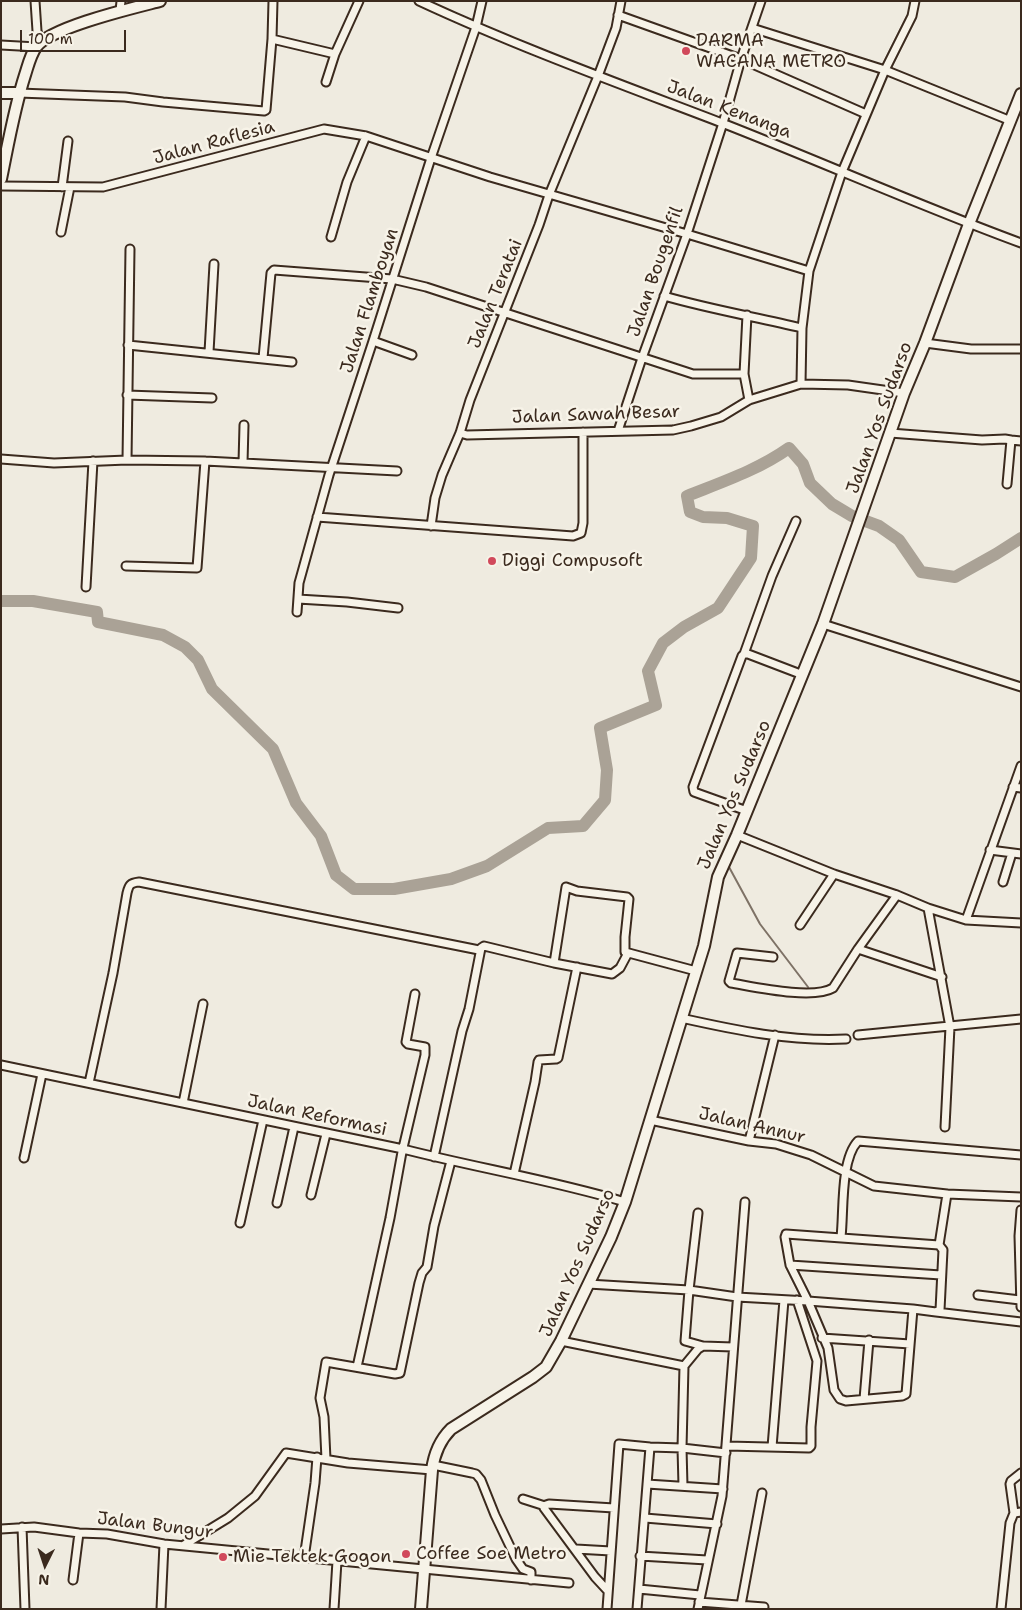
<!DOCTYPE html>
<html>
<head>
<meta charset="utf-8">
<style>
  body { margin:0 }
  #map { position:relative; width:1022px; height:1610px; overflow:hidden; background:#efebe0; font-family:"Shantell Sans",sans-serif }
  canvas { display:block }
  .frame { position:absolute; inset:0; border:2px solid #3b2a1e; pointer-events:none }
  .north { position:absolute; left:20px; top:1540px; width:50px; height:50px; -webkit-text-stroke:4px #f7f3e8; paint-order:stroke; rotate:184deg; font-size:14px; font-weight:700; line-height:20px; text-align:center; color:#3b2a1e }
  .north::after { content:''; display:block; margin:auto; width:18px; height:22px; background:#3b2a1e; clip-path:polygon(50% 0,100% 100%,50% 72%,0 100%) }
  .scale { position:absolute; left:20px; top:30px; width:106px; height:22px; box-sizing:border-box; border:2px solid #3b2a1e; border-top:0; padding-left:6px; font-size:15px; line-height:18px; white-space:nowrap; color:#3b2a1e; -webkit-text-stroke:4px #f7f3e8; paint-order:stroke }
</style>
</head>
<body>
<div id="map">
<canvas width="1022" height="1610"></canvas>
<div class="frame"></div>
<div class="north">N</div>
<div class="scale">100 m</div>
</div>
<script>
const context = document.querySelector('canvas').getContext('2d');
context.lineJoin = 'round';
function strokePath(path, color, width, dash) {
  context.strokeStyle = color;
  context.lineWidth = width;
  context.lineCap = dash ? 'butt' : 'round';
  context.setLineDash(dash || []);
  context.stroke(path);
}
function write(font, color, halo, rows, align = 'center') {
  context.font = font + ' "Shantell Sans",sans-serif';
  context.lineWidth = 5;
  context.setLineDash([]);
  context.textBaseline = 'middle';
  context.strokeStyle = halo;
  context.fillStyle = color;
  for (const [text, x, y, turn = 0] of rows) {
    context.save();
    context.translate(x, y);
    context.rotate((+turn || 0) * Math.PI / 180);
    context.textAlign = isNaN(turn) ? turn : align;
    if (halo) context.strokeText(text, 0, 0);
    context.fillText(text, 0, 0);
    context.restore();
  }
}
strokePath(new Path2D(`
  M 729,867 L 760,924 L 808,987`), '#7e7266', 2);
strokePath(new Path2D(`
  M 1,601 L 33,601 L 97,612 L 98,622 L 163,635 L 185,647 L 198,660 L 212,689 L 273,749 L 296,803 L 321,836 L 336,875 L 354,889 L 394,889 L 451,879 L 487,866 L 548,828 L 583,826 L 605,800 L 607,770 L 600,728 L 656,705 L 648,671 L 663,643 L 684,627 L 718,608 L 751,558 L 753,526 L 727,518 L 703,517 L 690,512 L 687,496 C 722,482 758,470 789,448 L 803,464 L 810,483 L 832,504 L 852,516 L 879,526 L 899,540 L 921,572 L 955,577 L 996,554 L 1021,538`), '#aaa296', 12);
const street = new Path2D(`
  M 35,1 L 37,31 L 41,43
  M 419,1 C 518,47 620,84 722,123 C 822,162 920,206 1021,243
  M 120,11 L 121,1
  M 618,15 L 741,59 L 866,114
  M 752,28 L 885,70 L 1011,121
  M 272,39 L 335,54
  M 1,45 L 37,47
  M 326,82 L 335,54 L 359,1
  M 19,93 L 125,97 L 163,102 L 264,111 L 266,110 L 272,39 L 273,1
  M 1,186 L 103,187 L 324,129 L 366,136 L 490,177 L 687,234 L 809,271
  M 62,187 L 68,141
  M 61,232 L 70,187
  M 331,237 L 347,182 L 366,136
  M 664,296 C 709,309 756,317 802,328
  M 373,341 L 412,355
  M 925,343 L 971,349 L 1021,349
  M 128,345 L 292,362
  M 209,352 L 214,264
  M 263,358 L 271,273 L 274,270 L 392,279 L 426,287 L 693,374 L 744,374 L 749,400
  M 744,374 L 747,315
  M 801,384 L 802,328 L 809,271 L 842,172 L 885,70 L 912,16 L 915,1
  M 127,395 L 212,398
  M 618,431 L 642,358 L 687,234 L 723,123 L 741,59 L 761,1
  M 460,433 L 467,435 L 673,430 L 691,426 L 721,417 L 749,400 L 801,384 L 848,385 L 904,393
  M 890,433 L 982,440 L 1005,439 L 1011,440 L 1007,484
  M 1011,440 L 1021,441
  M 1,459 L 54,463 L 127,460 L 205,461 L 397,471
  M 127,460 L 130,249
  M 243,463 L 244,425
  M 317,517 L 573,536 L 581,533 L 583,523 L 583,432
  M 431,526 L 435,498 L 442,475 L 460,433 L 470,400 L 539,225 L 549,195 L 598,76 L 616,28 L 621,1
  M 126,566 L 197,568 L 205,461
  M 86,587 L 93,461
  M 298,599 L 347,602 L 398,608
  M 297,612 L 299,583 L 329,475 L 373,341 L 431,158 L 476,27 L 482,1
  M 823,624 L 1021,687
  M 744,654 L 772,576 L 796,521
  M 1013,787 L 1021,788
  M 747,811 L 694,792 L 693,787 L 742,656 L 744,654 L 748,654 L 803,675
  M 737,835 L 834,874 L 897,895 L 928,908 L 950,1027 L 945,1127
  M 990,850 L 1021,854
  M 1003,882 L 1012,853
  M 897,895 L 858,949 L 942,977
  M 928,908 L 966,920 L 1021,923
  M 966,920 L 1021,766
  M 800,925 L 834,874
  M 773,957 L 737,953 L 729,981 L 731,983 C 755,987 813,1000 833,988 L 858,949
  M 554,963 L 566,887 L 577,891 L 627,897 L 629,899 L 625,937 L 625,952 L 696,971
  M 681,1018 C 735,1030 791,1042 846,1039
  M 858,1035 L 1021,1019
  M 1,1065 L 403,1149 C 477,1168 552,1180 625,1202
  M 89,1083 L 113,973 L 127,893 C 129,885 130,883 139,882 L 479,950
  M 183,1103 L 203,1004
  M 650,1120 L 749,1141 L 776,1144 L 795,1150 L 811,1155 L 874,1186 L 947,1194 L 1021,1197
  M 749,1141 L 775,1035
  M 434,1157 L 462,1031 L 469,1009 L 481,948 L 484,946 L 554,963 L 612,974 L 620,968 L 628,953
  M 24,1158 L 42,1074
  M 514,1174 L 535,1082 L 538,1062 L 539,1060 L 556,1059 L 558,1058 L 577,967
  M 311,1195 L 326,1134
  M 277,1203 L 294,1127
  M 1021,1210 L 1019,1236 L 1021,1307
  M 698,1213 L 689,1290 L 685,1341 L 703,1346
  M 240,1223 L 263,1120
  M 841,1237 C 844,1212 840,1160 858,1141 L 1021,1155
  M 939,1245 L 947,1194
  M 790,1265 L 941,1275
  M 588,1284 L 689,1290 L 737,1297 L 808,1301 L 913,1309 L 936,1312 L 940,1310 L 943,1250 L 939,1245 L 786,1234 L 785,1237 L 790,1265 L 808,1301 L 828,1348 L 834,1390 L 840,1399 L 846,1401 L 902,1396 L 906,1394 L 913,1309
  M 978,1295 L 1020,1300
  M 936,1312 L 1021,1322
  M 822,1338 L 910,1344
  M 561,1341 L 684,1366
  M 357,1367 L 390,1218 L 402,1152 L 425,1055 L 425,1047 L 408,1044 L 406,1042 L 415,994
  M 864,1399 L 869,1340
  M 727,1446 L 809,1448 L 811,1446 L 811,1427 L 817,1361 L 797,1300
  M 772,1447 L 784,1300
  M 326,1459 L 324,1417 L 320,1398 L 326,1362 L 395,1374 L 400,1373 L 419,1283 L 422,1273 L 427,1267 L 434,1226 L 451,1161
  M 433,1465 L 472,1473 L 476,1474 L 481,1480 L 495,1515 L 516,1559 L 523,1569 L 531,1572 L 531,1580
  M 647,1484 L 723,1489
  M 683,1486 L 682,1448 L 726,1453
  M 523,1499 L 545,1506
  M 1014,1513 L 1010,1484 L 1011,1481 L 1021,1473
  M 645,1518 L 717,1524
  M 22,1527 L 25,1609
  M 1,1529 L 34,1527 L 79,1533 L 107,1534 L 164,1544 L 569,1583
  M 184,1545 L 228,1518 L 255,1496 L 286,1453 L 348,1463 L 432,1470
  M 576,1549 L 611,1551
  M 640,1556 L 707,1560
  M 304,1558 L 315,1483 L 317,1457
  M 73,1580 L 79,1533
  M 639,1589 L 700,1595
  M 608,1591 L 595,1577 L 544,1508 L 546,1505 L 549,1504 L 614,1508
  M 699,1602 L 764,1607
  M 741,1605 L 762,1493
  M 161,1609 L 164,1544
  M 334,1609 L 337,1561
  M 607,1609 L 619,1444 L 650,1447 L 682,1448 L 684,1366 L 698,1349 L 703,1346 L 733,1347
  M 637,1609 L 650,1447
  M 698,1609 L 722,1496 L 745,1202
  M 1001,1609 L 1010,1523 L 1014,1513 L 1021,1512`);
const secondary = new Path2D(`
  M 1,93 L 19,93
  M 421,1609 L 432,1470 C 434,1455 440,1440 451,1429 L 533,1377 L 546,1367 L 561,1341 L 611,1237 L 625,1202 L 704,946 L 718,877 L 737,835 L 823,624 L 904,393 L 925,343 L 969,224 L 1021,94`);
const primary = new Path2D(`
  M 1,179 C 8,145 14,109 25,75 C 28,66 30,56 36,47 C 51,27 133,8 160,1`);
strokePath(street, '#3b2a1e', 11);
strokePath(secondary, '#3b2a1e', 14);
strokePath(primary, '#3b2a1e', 14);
strokePath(street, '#f7f3e8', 7);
strokePath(secondary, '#f7f3e8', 10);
strokePath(primary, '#f7f3e8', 10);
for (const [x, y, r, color] of [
  [686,51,5,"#d1495b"],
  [492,561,5,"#d1495b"],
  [406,1554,5,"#d1495b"],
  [223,1557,5,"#d1495b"]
]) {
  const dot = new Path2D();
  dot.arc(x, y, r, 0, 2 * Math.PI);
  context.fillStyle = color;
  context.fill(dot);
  strokePath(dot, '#f7f3e8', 2);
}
write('18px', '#3b2a1e', '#f7f3e8', [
  ["DARMA",696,41],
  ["WACANA METRO",696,62],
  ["Diggi Compusoft",502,561],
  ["Coffee Soe Metro",416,1554],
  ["Mie Tektek Gogon",233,1557]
], 'left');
write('18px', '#3b2a1e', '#f7f3e8', [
  ["Jalan Kenanga",729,110,21],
  ["Jalan Raflesia",214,143,-15],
  ["Jalan Bougenfil",656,272,-71],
  ["Jalan Teratai",496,294,-68],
  ["Jalan Flamboyan",370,301,-72],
  ["Jalan Sawah Besar",596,415,-2],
  ["Jalan Yos Sudarso",880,418,-70],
  ["Jalan Yos Sudarso",735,795,-67],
  ["Jalan Reformasi",317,1116,12],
  ["Jalan Annur",752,1126,13],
  ["Jalan Yos Sudarso",578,1263,-66],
  ["Jalan Bungur",155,1526,7]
]);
</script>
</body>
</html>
